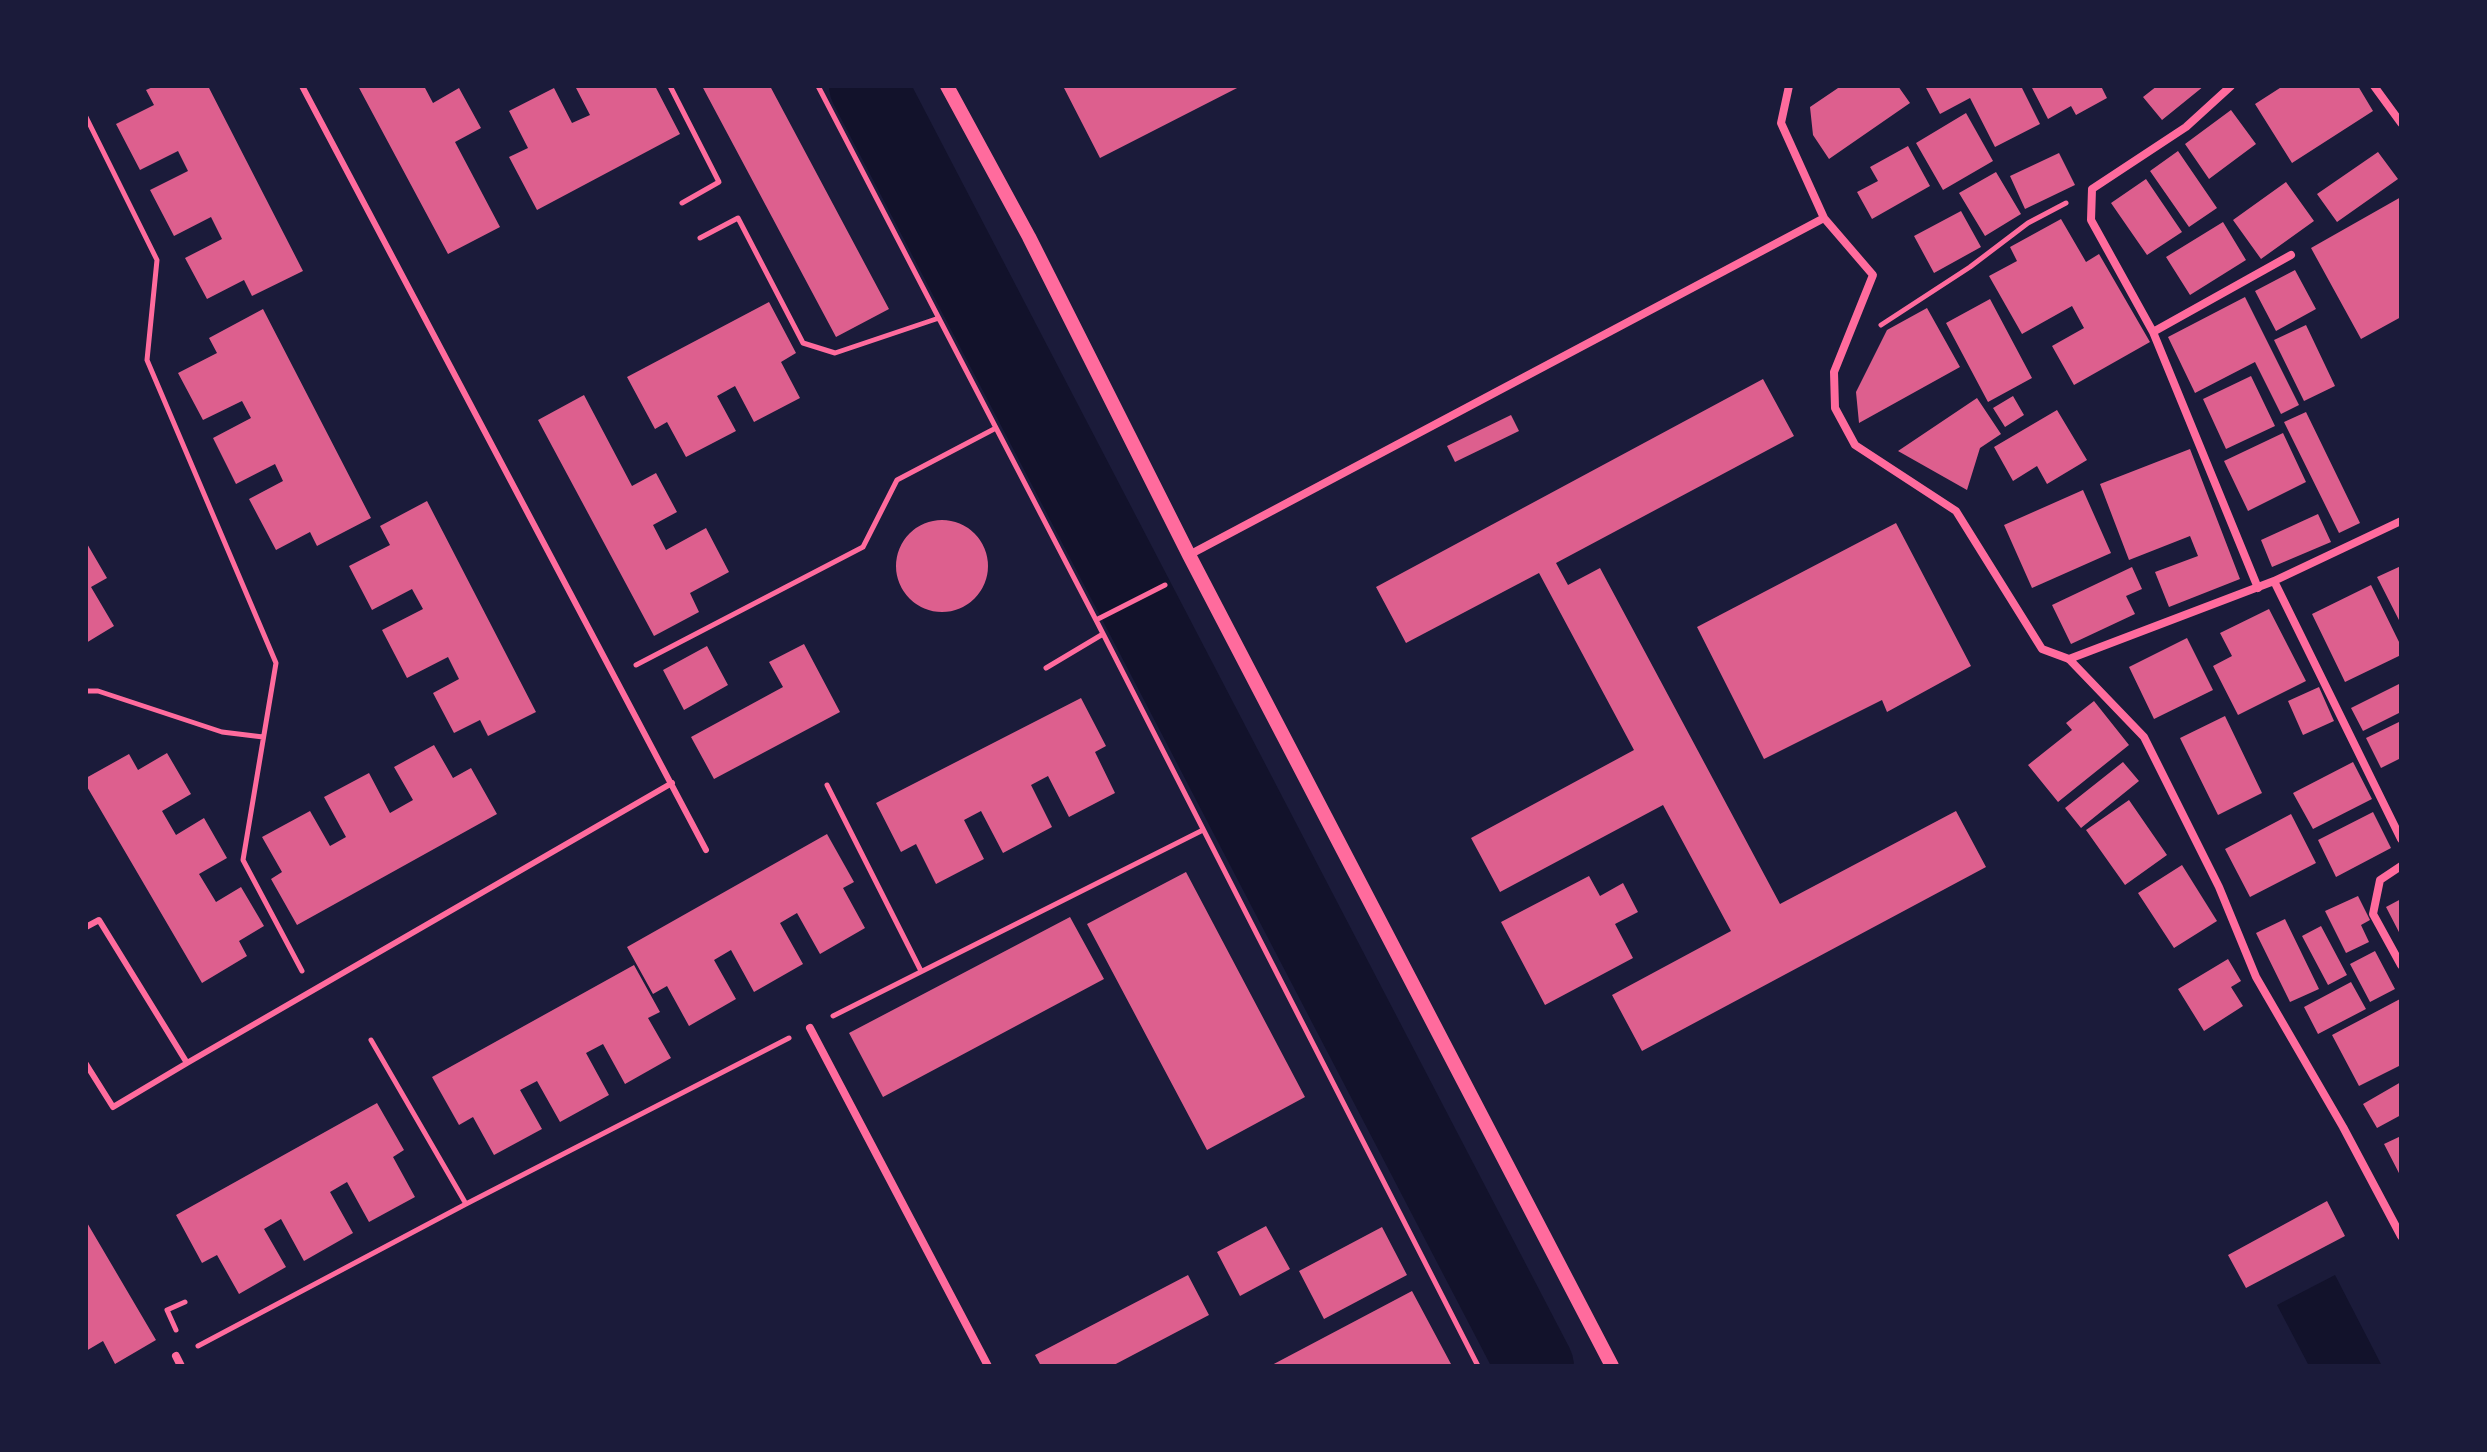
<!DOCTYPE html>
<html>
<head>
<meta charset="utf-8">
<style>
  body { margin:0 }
  #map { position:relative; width:2487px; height:1452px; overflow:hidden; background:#1b1b3a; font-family:"Exo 2",sans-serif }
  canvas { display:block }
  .frame { position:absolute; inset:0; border:88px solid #1b1b3a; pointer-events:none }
</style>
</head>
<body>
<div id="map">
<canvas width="2487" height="1452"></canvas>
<div class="frame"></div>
</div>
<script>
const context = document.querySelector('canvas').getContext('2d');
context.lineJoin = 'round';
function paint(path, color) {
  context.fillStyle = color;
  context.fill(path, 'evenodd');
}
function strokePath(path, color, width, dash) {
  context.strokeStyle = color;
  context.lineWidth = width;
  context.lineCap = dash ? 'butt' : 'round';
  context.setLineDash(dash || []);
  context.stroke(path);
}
paint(new Path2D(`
  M 2335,1275 L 2382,1366 L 2309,1366 L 2277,1305 Z`), '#12122b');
strokePath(new Path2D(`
  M 868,86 L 1535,1366`), '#12122b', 78);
paint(new Path2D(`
  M 155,86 L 208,86 L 303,271 L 252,296 L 244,280 L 207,299 L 185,258 L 222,239 L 211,217 L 174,236 L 150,190 L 188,171 L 178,151 L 140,170 L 116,124 L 154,105 L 146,90 Z
  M 358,86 L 424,86 L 433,103 L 459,88 L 481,128 L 455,142 L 500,227 L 448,254 Z
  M 575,86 L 636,86 L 638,88 L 655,86 L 680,134 L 537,210 L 509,157 L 528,148 L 509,111 L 554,88 L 572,123 L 590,115 Z
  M 702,86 L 770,86 L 889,309 L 836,337 Z
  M 1063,86 L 1241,86 L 1100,158 Z
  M 1841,86 L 1898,86 L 1910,103 L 1829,159 L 1813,135 L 1810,107 Z
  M 1925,86 L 2021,86 L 2040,124 L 1995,147 L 1970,98 L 1940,114 Z
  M 2031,86 L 2101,86 L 2107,98 L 2076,115 L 2071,106 L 2048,119 Z
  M 2157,86 L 2204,86 L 2162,120 L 2143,97 Z
  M 2283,86 L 2358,86 L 2373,111 L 2292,163 L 2255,104 Z
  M 2231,110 L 2256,144 L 2209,179 L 2185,144 Z
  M 1966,113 L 1993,161 L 1943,190 L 1916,143 Z
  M 1908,146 L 1930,186 L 1872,219 L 1857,192 L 1878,181 L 1870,167 Z
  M 2178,151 L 2217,208 L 2189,227 L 2150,171 Z
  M 2378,152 L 2398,179 L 2337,222 L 2317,194 Z
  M 2059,153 L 2075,185 L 2025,209 L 2010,176 Z
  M 1996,172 L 2021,214 L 1985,236 L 1959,193 Z
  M 2146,179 L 2182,232 L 2147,255 L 2111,203 Z
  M 2286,182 L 2314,221 L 2261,259 L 2233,220 Z
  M 2401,197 L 2401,317 L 2361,339 L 2311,248 Z
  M 1961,211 L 1981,247 L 1934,273 L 1914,236 Z
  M 2061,219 L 2086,262 L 2099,254 L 2150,342 L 2074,385 L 2052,346 L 2084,328 L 2072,306 L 2022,334 L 1989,276 L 2017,261 L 2010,247 Z
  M 2223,222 L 2246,260 L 2190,295 L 2166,257 Z
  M 2295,270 L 2316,309 L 2276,331 L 2255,291 Z
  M 2245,297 L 2299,405 L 2281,414 L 2255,362 L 2195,393 L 2168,337 Z
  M 1990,299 L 2032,378 L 1988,402 L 1946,323 Z
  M 769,302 L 796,353 L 781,362 L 800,398 L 754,422 L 735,386 L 717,396 L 736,431 L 686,457 L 667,422 L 655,429 L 627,377 Z
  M 1927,308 L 1960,367 L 1859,423 L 1856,392 L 1887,330 Z
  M 263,309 L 371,518 L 317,546 L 310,532 L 276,550 L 249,499 L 283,481 L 275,464 L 236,484 L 213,438 L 251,418 L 242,401 L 203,420 L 178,373 L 217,353 L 209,338 Z
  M 2306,325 L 2335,386 L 2304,401 L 2274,340 Z
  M 2251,376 L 2275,426 L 2226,449 L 2203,399 Z
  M 1763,379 L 1794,436 L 1556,563 L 1568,585 L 1600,568 L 1780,904 L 1956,811 L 1986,867 L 1642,1051 L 1612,995 L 1731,931 L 1663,805 L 1500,892 L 1471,838 L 1634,750 L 1539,573 L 1406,643 L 1376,587 Z
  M 584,395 L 632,486 L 656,473 L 677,512 L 653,525 L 666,550 L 706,528 L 729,572 L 690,593 L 699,612 L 654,636 L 538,420 Z
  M 2013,396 L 2024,415 L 2005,427 L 1993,408 Z
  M 1977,398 L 2001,434 L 1980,448 L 1967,490 L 1898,451 Z
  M 2057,410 L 2087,460 L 2047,484 L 2037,466 L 2013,481 L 1994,447 Z
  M 2306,412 L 2360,523 L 2339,533 L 2284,422 Z
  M 1511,415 L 1519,431 L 1455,462 L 1447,446 Z
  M 2283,433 L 2306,482 L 2248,511 L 2224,461 Z
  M 2190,449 L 2240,579 L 2169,607 L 2155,572 L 2198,556 L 2190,536 L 2129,560 L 2100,484 Z
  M 2083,490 L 2111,553 L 2032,588 L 2004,525 Z
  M 427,501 L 536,712 L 488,736 L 480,720 L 454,733 L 433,693 L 459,679 L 448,657 L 407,678 L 382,630 L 423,609 L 412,589 L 372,610 L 349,566 L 390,545 L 380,526 Z
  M 2318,514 L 2331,542 L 2272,567 L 2261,540 Z
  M896 566a46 46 0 1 1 92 0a46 46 0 1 1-92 0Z
  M 1896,523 L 1971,666 L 1887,712 L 1882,700 L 1764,759 L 1697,627 Z
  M 86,542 L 107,578 L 91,587 L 114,626 L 86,643 Z
  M 2401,566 L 2401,624 L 2377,577 Z
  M 2132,567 L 2142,589 L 2126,596 L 2135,614 L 2071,644 L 2052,605 Z
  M 2371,585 L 2401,646 L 2401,655 L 2345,682 L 2312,614 Z
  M 2269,609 L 2306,681 L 2238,715 L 2213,666 L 2232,656 L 2220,633 Z
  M 2187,638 L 2213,690 L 2154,719 L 2129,667 Z
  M 804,644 L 840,712 L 714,779 L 691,737 L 783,687 L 769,662 Z
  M 707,646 L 728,685 L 684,710 L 663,670 Z
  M 2401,683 L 2401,712 L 2363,731 L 2351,708 Z
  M 2319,687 L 2334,721 L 2303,735 L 2288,701 Z
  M 1081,698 L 1106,746 L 1095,752 L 1115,793 L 1069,817 L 1048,776 L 1031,785 L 1052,827 L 1003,853 L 981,811 L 964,820 L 984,859 L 936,884 L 916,844 L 901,852 L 876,803 Z
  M 2094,701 L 2129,745 L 2058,802 L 2028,765 L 2072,730 L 2066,723 Z
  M 2225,716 L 2262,793 L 2218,815 L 2180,738 Z
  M 2401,721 L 2401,758 L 2381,768 L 2366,738 Z
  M 434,745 L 453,778 L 471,768 L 497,814 L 297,925 L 271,879 L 282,872 L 262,837 L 310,811 L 330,846 L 346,837 L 324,797 L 369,773 L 390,813 L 413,800 L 394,767 Z
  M 167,753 L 191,794 L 162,811 L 176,835 L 204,818 L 227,858 L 199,874 L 216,902 L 241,887 L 264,926 L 239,941 L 247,956 L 202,983 L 86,785 L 86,778 L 129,754 L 138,770 Z
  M 2123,762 L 2139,781 L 2081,828 L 2065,808 Z
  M 2353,762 L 2372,799 L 2313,829 L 2293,793 Z
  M 2129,800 L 2167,855 L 2125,885 L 2086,830 Z
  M 2373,812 L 2391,848 L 2336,877 L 2318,840 Z
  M 2291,814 L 2316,863 L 2250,897 L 2225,849 Z
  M 827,834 L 854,882 L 843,888 L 865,928 L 820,954 L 797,913 L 780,923 L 803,964 L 754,992 L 731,950 L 714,960 L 736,999 L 689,1026 L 667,986 L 653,994 L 627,947 Z
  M 2182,865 L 2217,921 L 2174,948 L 2138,893 Z
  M 1186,872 L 1305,1097 L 1207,1150 L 1087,924 Z
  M 1589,876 L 1600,896 L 1623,883 L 1638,912 L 1615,924 L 1633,958 L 1545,1005 L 1501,922 Z
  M 2358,896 L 2370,920 L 2361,925 L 2369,942 L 2346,953 L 2325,911 Z
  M 2401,899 L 2401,936 L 2386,907 Z
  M 1070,917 L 1104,979 L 883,1097 L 849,1033 Z
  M 2285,919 L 2319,989 L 2290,1002 L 2256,933 Z
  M 2321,926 L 2347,975 L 2328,985 L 2302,936 Z
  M 2375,951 L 2395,989 L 2370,1002 L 2350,964 Z
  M 2228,959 L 2241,981 L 2231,987 L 2243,1006 L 2204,1031 L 2178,989 Z
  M 634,965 L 660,1012 L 648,1018 L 671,1058 L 625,1084 L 603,1044 L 586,1053 L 609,1095 L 560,1122 L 537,1081 L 520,1090 L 542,1129 L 494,1155 L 473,1117 L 459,1125 L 432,1077 Z
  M 2351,982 L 2366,1009 L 2318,1034 L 2304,1007 Z
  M 2400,999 L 2401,1065 L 2359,1086 L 2332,1035 Z
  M 2401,1082 L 2401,1115 L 2377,1128 L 2363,1104 Z
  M 377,1103 L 404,1150 L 393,1157 L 415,1197 L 369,1222 L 347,1182 L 330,1192 L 353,1233 L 304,1261 L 281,1219 L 264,1229 L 286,1267 L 239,1294 L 217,1255 L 202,1263 L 176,1215 Z
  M 2401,1136 L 2401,1177 L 2384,1144 Z
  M 2327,1201 L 2345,1236 L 2246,1288 L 2228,1255 Z
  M 86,1221 L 156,1340 L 115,1364 L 103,1341 L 86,1351 Z
  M 1266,1226 L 1290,1269 L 1240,1296 L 1217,1252 Z
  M 1382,1227 L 1407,1275 L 1324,1319 L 1299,1271 Z
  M 1188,1275 L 1209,1315 L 1112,1366 L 1041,1366 L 1035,1355 Z
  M 1412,1291 L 1451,1364 L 1448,1366 L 1270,1366 Z`), '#dd5f8e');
strokePath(new Path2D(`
  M 670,86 L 719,182 L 682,203
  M 818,86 L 1096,620 L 1478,1366
  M 86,117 L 157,260 L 147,360 L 276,663 L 243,860 L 302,971
  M 700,238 L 738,218 L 803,343 L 835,353 L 939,318
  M 1881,325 L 1970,267 L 2028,223 L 2066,203
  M 1096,620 L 1165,585
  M 636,665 L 863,547 L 897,480 L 996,428
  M 1046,668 L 1103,634
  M 86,691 L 98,691 L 222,732 L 263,737
  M 827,785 L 921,971
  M 833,1016 L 1203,830
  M 371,1040 L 466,1204
  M 176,1330 L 167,1310 L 185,1302
  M 198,1346 L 466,1204 L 789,1038`), '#ff6b9d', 5);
strokePath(new Path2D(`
  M 302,86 L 706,850
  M 86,927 L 99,920 L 187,1063 L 672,783
  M 86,1064 L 113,1107 L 187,1063`), '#ff6b9d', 6);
strokePath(new Path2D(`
  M 1789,86 L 1781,123 L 1824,218
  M 2231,86 L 2186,127 L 2092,189 L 2091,220 L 2153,332 L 2258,588
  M 2374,86 L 2401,123
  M 2153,332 L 2291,255
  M 1189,555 L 1824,218 L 1873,275 L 1834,372 L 1835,408 L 1855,445 L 1956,511 L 2042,649 L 2069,659 L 2144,737 L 2219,887 L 2256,977 L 2343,1127 L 2401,1236
  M 2274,581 L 2401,839
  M 2069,659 L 2274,581 L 2401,521
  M 2401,866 L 2380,880 L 2373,914 L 2401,965
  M 810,1028 L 988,1366
  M 176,1356 L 181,1366`), '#ff6b9d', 8);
strokePath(new Path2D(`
  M 947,86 L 1029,237 L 1189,555 L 1612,1366`), '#ff6b9d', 14);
</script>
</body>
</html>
